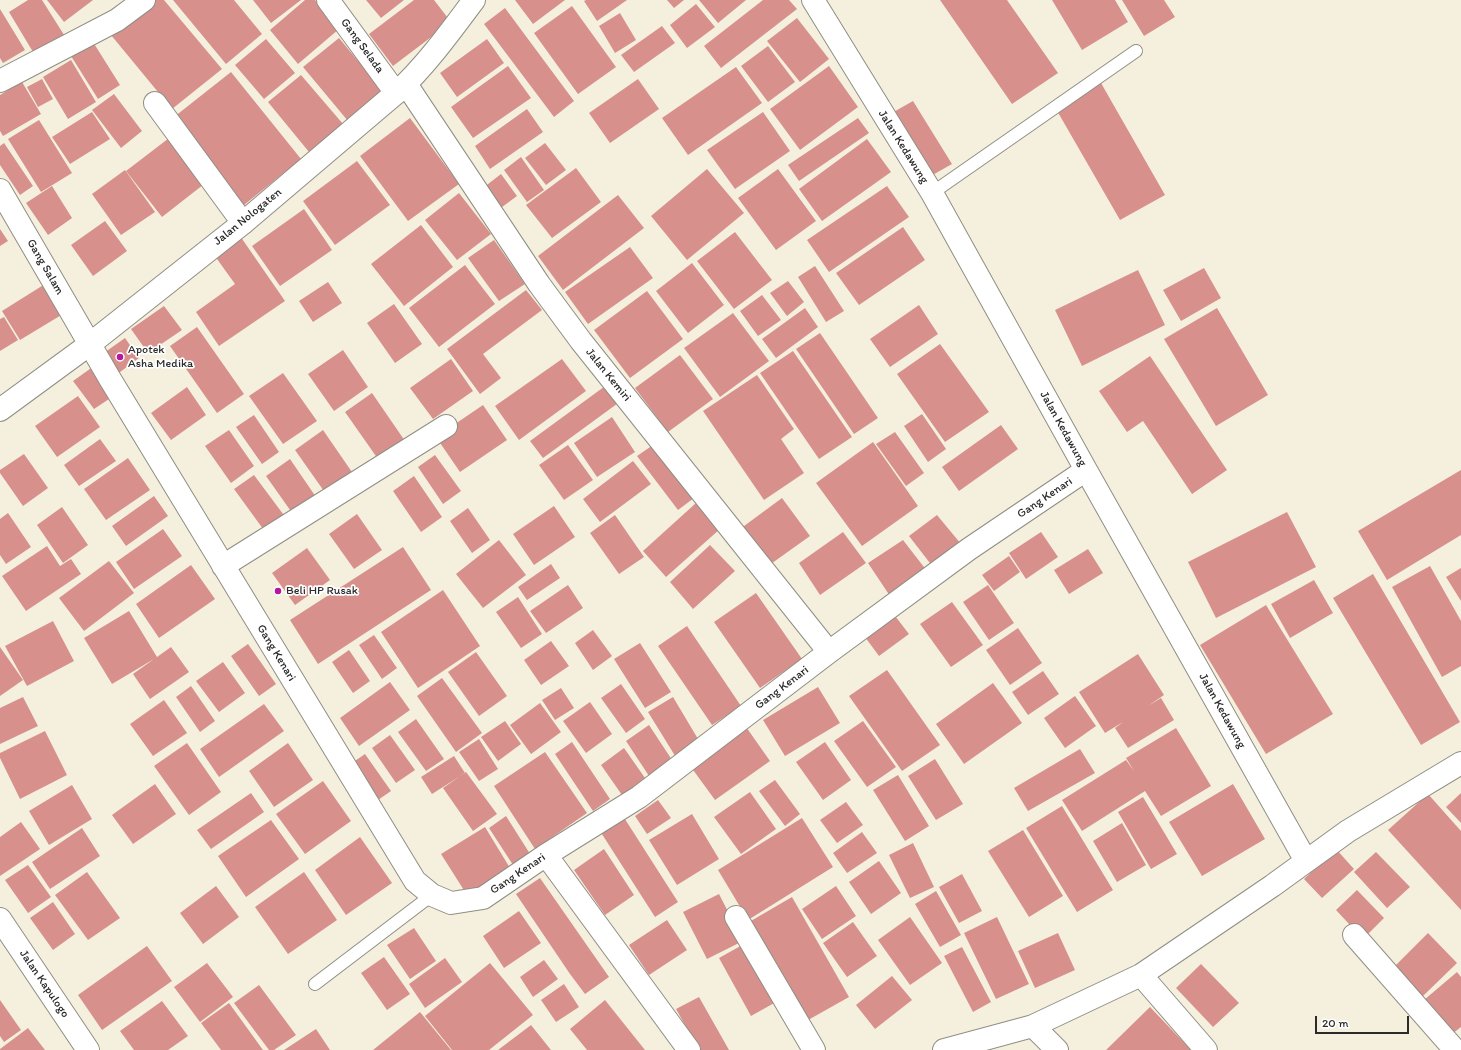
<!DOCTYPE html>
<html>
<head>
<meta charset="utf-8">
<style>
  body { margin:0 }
  #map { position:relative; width:1461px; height:1050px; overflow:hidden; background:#f4f0dd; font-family:Itim,sans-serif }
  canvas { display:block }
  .scale { position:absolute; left:1315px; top:1016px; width:94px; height:18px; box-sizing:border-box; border:2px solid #2b2b2b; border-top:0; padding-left:5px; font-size:12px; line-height:14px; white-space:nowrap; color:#2b2b2b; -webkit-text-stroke:3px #fff; paint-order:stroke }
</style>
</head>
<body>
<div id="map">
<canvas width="1461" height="1050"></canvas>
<div class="scale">20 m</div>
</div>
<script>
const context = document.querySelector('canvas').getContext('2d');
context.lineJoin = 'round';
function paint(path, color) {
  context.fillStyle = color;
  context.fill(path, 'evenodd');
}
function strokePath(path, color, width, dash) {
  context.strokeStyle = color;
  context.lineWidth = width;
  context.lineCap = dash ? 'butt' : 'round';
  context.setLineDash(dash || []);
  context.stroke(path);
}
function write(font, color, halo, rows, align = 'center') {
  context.font = font + ' Itim,sans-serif';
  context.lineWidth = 3.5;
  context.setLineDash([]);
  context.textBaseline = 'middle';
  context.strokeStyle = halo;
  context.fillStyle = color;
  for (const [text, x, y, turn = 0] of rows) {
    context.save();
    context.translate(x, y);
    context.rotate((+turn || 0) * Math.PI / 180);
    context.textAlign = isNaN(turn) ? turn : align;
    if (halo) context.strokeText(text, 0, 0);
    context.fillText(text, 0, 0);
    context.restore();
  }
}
paint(new Path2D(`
  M 28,0 L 42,0 L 66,38 L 36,57 L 9,12 Z
  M 47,0 L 93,0 L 64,22 Z
  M 153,0 L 164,0 L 222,69 L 172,109 L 111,35 Z
  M 173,0 L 234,0 L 262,34 L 226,64 Z
  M 253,0 L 301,0 L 271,23 Z
  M 305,0 L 315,0 L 339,29 L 298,64 L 270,30 Z
  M 366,0 L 404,0 L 381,18 Z
  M 414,0 L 434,0 L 451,22 L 393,66 L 369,34 Z
  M 515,0 L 565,0 L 533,24 Z
  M 586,0 L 627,0 L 597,21 L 584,1 Z
  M 667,0 L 684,0 L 674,8 Z
  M 699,0 L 746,0 L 718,23 Z
  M 763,0 L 789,0 L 797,9 L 721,68 L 704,46 Z
  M 940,0 L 1007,0 L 1058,73 L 1012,104 Z
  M 1052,0 L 1115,0 L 1128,22 L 1082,50 Z
  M 1122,0 L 1164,0 L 1175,17 L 1144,36 Z
  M 696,4 L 715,27 L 687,48 L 670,25 Z
  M 572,6 L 616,67 L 578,94 L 534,33 Z
  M 505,8 L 574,101 L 554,117 L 484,24 Z
  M 0,9 L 25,50 L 3,63 L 0,58 Z
  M 620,13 L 636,40 L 615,53 L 599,26 Z
  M 797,18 L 829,59 L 800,82 L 767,41 Z
  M 662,26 L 675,43 L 634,72 L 621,55 Z
  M 339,38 L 383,91 L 348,121 L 303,67 Z
  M 266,39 L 295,73 L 264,99 L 235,65 Z
  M 487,39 L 504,63 L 457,97 L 440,73 Z
  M 93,42 L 120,85 L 98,99 L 71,56 Z
  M 768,46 L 795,82 L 768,102 L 741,66 Z
  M 71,60 L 96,102 L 68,119 L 43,77 Z
  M 508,66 L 531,98 L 473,138 L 451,107 Z
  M 829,66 L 858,107 L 800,150 L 770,109 Z
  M 736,67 L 762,103 L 688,155 L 662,118 Z
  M 231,72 L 301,159 L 244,205 L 174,117 Z
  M 301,75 L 343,124 L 309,152 L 268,102 Z
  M 42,79 L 53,99 L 38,107 L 27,87 Z
  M 638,79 L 659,109 L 610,143 L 589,113 Z
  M 22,82 L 41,114 L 3,136 L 0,131 L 0,95 Z
  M 1101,83 L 1165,195 L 1120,220 L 1056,109 Z
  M 114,94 L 142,131 L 121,148 L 92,110 Z
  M 913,101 L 952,164 L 929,177 L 890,114 Z
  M 527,109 L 543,132 L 490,169 L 475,146 Z
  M 92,112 L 110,139 L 70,164 L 52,137 Z
  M 763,112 L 790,151 L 735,189 L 707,150 Z
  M 410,118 L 459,184 L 408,221 L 360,156 Z
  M 858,118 L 869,133 L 799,181 L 788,165 Z
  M 39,120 L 72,173 L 41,192 L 8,139 Z
  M 173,135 L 208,181 L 162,217 L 126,171 Z
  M 867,139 L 891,172 L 822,221 L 799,189 Z
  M 4,143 L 33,186 L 20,195 L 0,165 L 0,146 Z
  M 545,143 L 566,170 L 546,185 L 525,158 Z
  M 521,157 L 544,190 L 527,202 L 504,170 Z
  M 357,161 L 390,205 L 335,245 L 303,201 Z
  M 576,168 L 601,202 L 552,238 L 526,205 Z
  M 707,169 L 744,213 L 687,260 L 651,216 Z
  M 778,169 L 816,221 L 776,250 L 738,198 Z
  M 125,170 L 155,212 L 121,235 L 92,194 Z
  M 501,174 L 517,196 L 498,210 L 483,188 Z
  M 52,186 L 72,218 L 48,235 L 26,203 Z
  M 887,186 L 909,217 L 829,272 L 807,240 Z
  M 459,193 L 491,234 L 457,260 L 425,220 Z
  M 618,195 L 644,228 L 563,290 L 538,256 Z
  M 304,209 L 332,250 L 280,286 L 252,246 Z
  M 105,221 L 127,251 L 93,276 L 71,245 Z
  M 421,225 L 453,267 L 404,306 L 371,264 Z
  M 903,227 L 925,260 L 859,305 L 836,273 Z
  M 0,229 L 8,241 L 0,246 Z
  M 735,232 L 772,280 L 734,309 L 697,261 Z
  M 238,233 L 285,301 L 219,346 L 196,312 L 235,284 L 212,252 Z
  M 494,240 L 525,284 L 499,301 L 468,258 Z
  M 630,247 L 653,278 L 588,324 L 565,292 Z
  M 692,263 L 724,305 L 688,333 L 656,291 Z
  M 465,265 L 495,304 L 439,347 L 409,308 Z
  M 815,266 L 844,311 L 826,322 L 798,277 Z
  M 1204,268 L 1221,298 L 1181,321 L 1163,290 Z
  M 1138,270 L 1165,325 L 1082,366 L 1055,310 Z
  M 788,281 L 804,302 L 787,316 L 770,293 Z
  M 328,282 L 342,303 L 313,322 L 299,301 Z
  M 45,284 L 63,314 L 20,340 L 2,311 Z
  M 526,290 L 542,310 L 483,354 L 501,378 L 480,394 L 447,349 Z
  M 647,291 L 683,339 L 630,378 L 594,330 Z
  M 762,295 L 781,320 L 758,336 L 740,311 Z
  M 394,304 L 422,344 L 395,363 L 367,323 Z
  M 919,305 L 938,334 L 890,367 L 870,339 Z
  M 164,306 L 182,330 L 148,353 L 131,329 Z
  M 805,308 L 818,327 L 776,358 L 762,339 Z
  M 1217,308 L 1268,395 L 1216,426 L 1164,339 Z
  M 733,313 L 769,361 L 720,397 L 684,348 Z
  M 4,317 L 18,340 L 0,351 L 0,319 Z
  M 197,327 L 244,394 L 217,413 L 170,346 Z
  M 820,333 L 878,418 L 854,434 L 796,349 Z
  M 125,338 L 139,358 L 116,375 L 101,355 Z
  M 940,344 L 989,412 L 945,442 L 897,374 Z
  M 343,350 L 368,387 L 334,411 L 308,374 Z
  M 793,351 L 852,437 L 819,459 L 760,373 Z
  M 680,355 L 713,399 L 668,432 L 635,388 Z
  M 1150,356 L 1227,470 L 1192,494 L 1143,421 L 1127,432 L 1099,391 Z
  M 451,359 L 473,391 L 433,419 L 410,388 Z
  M 562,359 L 586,391 L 519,440 L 495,406 Z
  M 94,366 L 115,395 L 94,409 L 73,381 Z
  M 283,373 L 317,421 L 283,444 L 249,396 Z
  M 757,375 L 794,429 L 781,439 L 804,473 L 764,500 L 703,411 Z
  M 612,381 L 625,398 L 543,458 L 530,441 Z
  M 187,387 L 206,415 L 171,440 L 151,413 Z
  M 372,393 L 405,441 L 378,459 L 345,412 Z
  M 78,396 L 100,427 L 57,457 L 35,426 Z
  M 483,405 L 507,440 L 460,472 L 436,437 Z
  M 922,414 L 946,449 L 928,462 L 904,426 Z
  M 254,415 L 279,452 L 262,464 L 236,427 Z
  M 612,417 L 635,452 L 597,477 L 574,443 Z
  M 1001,425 L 1018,449 L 959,491 L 942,467 Z
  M 229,430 L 254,466 L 231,483 L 205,446 Z
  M 323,430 L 354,475 L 326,494 L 295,450 Z
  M 895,432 L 924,473 L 906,486 L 876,444 Z
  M 100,439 L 116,461 L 79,486 L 64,465 Z
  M 873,442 L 918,506 L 862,546 L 816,483 Z
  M 568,445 L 593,480 L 564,500 L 539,465 Z
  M 653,445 L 694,498 L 678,510 L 637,456 Z
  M 24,454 L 48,488 L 23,506 L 0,473 L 0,470 Z
  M 435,455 L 461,491 L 443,504 L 418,467 Z
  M 128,458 L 150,490 L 106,520 L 84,489 Z
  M 290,459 L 318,500 L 295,517 L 266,476 Z
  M 633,461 L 651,484 L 600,522 L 583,499 Z
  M 1461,470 L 1461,535 L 1387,580 L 1358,531 Z
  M 254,475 L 286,518 L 266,533 L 234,489 Z
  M 414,476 L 442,517 L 421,532 L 393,491 Z
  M 154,496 L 168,516 L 126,546 L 112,526 Z
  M 782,498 L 810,536 L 768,566 L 740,529 Z
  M 696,503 L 720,529 L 666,577 L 643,551 Z
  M 554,506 L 575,537 L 534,565 L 513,534 Z
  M 62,507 L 88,545 L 63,563 L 37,525 Z
  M 468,508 L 490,540 L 472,553 L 450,521 Z
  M 1287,512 L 1316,567 L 1216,618 L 1188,562 Z
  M 8,513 L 31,547 L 6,564 L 0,555 L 0,519 Z
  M 357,514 L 382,550 L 354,569 L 329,534 Z
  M 615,515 L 644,557 L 619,574 L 590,533 Z
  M 937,515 L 961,544 L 933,567 L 909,536 Z
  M 163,529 L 182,556 L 134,589 L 116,562 Z
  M 843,532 L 866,563 L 820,595 L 799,563 Z
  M 1041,532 L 1058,557 L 1026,579 L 1009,553 Z
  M 499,540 L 526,575 L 483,608 L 456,574 Z
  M 903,540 L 927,571 L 890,596 L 868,563 Z
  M 710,545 L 735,571 L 693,609 L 670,582 Z
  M 47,546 L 60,566 L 71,559 L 81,574 L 26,611 L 2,576 Z
  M 403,547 L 431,590 L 318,664 L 290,620 Z
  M 307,548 L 330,580 L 295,605 L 272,573 Z
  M 1088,549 L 1103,573 L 1069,594 L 1054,570 Z
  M 1009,556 L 1020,572 L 994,591 L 982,575 Z
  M 109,561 L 134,593 L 84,631 L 59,598 Z
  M 551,564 L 560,578 L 527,600 L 518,587 Z
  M 191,565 L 215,599 L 159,638 L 136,604 Z
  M 1430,566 L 1461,621 L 1461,666 L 1442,677 L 1392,587 Z
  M 1461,568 L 1461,601 L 1446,577 Z
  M 1373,574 L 1460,722 L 1421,745 L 1333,598 Z
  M 1314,580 L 1333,613 L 1290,638 L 1271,604 Z
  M 568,585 L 583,608 L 546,633 L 530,611 Z
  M 988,585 L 1014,623 L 989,640 L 963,602 Z
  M 443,590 L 480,646 L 418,688 L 381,632 Z
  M 756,593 L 802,659 L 760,688 L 714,622 Z
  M 518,597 L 542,634 L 521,648 L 496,612 Z
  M 952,602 L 983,645 L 951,667 L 920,624 Z
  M 1266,605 L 1333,714 L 1266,754 L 1200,645 Z
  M 129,611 L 157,657 L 171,647 L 189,672 L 150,699 L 133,674 L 154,659 L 112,684 L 84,638 Z
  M 892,612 L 909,634 L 879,656 L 862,633 Z
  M 53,621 L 74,661 L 27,686 L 5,646 Z
  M 687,626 L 741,706 L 712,725 L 658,646 Z
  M 1018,628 L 1042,663 L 1010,685 L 986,650 Z
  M 593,630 L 612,656 L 593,670 L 575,643 Z
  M 374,635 L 397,668 L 382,679 L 359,645 Z
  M 551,641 L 569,666 L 541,685 L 524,660 Z
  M 640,643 L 671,692 L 645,708 L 614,659 Z
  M 248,644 L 276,684 L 259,696 L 231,656 Z
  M 0,647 L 23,680 L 0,696 Z
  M 349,650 L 370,681 L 353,693 L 332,662 Z
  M 476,652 L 507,696 L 479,716 L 448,672 Z
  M 1138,654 L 1164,695 L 1148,706 L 1161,698 L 1174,720 L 1128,748 L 1115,728 L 1123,722 L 1105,733 L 1079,692 Z
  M 223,662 L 245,693 L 219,712 L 196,681 Z
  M 887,670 L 940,745 L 902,771 L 849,696 Z
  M 1043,671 L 1059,694 L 1028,715 L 1012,692 Z
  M 442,678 L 482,733 L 456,752 L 417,696 Z
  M 390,682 L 410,710 L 359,746 L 340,718 Z
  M 993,683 L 1022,723 L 964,764 L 936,724 Z
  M 621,684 L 645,719 L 626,733 L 601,698 Z
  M 191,686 L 215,721 L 200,732 L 176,697 Z
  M 818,687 L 840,723 L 785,756 L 763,720 Z
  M 561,688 L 574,708 L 555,720 L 542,700 Z
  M 1075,696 L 1096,726 L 1065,748 L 1044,718 Z
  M 23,697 L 38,726 L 0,744 L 0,708 Z
  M 673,697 L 701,744 L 677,759 L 648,712 Z
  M 164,700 L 187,733 L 153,756 L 130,724 Z
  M 590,702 L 612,734 L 586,753 L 563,721 Z
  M 540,703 L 561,732 L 531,754 L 510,725 Z
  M 264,704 L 284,731 L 219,777 L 200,749 Z
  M 416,719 L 444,759 L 426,771 L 398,732 Z
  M 505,721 L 521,744 L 498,761 L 481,737 Z
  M 863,721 L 896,767 L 867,787 L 834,741 Z
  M 744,724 L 770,761 L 715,800 L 688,763 Z
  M 649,725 L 674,763 L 651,779 L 626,741 Z
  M 1176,728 L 1211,786 L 1161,816 L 1145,791 L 1082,831 L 1062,800 L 1126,760 L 1134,771 L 1126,758 Z
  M 45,731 L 67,775 L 20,799 L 0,758 L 0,753 Z
  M 390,735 L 415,770 L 396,783 L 372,748 Z
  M 479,739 L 498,769 L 479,781 L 459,752 Z
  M 572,742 L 610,799 L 593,811 L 555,754 Z
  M 825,742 L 851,780 L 823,800 L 796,762 Z
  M 187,743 L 221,792 L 189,815 L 154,766 Z
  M 288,743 L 313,780 L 274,807 L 249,771 Z
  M 624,748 L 645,778 L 622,795 L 601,765 Z
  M 1080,749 L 1095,773 L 1028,811 L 1014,788 Z
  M 545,752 L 587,813 L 535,849 L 494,786 Z
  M 365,754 L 391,791 L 378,800 L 352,763 Z
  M 454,756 L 465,773 L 432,794 L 421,777 Z
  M 935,759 L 963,804 L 936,820 L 908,776 Z
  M 466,772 L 497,814 L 473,831 L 443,788 Z
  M 898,775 L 929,826 L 905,841 L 873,790 Z
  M 775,780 L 800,814 L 785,826 L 759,791 Z
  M 323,781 L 351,821 L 305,854 L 276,814 Z
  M 155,784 L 176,814 L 133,844 L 112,815 Z
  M 1233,784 L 1265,839 L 1202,876 L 1169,822 Z
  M 72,785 L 92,819 L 49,845 L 29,811 Z
  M 750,792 L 776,829 L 741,854 L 714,817 Z
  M 251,793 L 264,812 L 211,849 L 197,830 Z
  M 1461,793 L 1461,823 L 1446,807 Z
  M 1428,794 L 1461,831 L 1461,910 L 1388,830 Z
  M 1143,797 L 1177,854 L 1151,869 L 1118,812 Z
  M 658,800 L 671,818 L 647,834 L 635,816 Z
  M 846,802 L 863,825 L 837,843 L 820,820 Z
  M 1062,806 L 1113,890 L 1077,912 L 1026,828 Z
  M 692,814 L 719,859 L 677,885 L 649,840 Z
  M 506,816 L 532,857 L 515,868 L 489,828 Z
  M 623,816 L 678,902 L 655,917 L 600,831 Z
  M 802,818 L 833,867 L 748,920 L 718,870 Z
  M 271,820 L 299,859 L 246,897 L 218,856 Z
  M 21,822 L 40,849 L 0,876 L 0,837 Z
  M 1122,823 L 1146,865 L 1117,882 L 1093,841 Z
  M 485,827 L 510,868 L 467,895 L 441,854 Z
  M 82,828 L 100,856 L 50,889 L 32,862 Z
  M 1023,830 L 1063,896 L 1029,917 L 988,851 Z
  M 862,832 L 877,853 L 847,873 L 833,853 Z
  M 360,837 L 392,883 L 346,915 L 315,870 Z
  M 913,843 L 934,887 L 910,898 L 889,855 Z
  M 604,849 L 634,895 L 605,915 L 574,870 Z
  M 1336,849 L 1354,869 L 1322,898 L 1304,879 Z
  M 1376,852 L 1410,887 L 1387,908 L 1354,872 Z
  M 879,861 L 901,893 L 871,914 L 849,882 Z
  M 28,865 L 51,897 L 28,913 L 5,880 Z
  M 87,872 L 120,918 L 88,940 L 55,895 Z
  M 304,872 L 337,920 L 288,954 L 255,907 Z
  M 962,874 L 982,911 L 959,923 L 939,887 Z
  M 540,878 L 609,977 L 585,994 L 570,974 L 516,894 Z
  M 216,886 L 239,917 L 203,944 L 180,913 Z
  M 836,886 L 856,916 L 822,939 L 802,909 Z
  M 1357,890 L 1384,918 L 1363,939 L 1336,910 Z
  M 936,891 L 961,935 L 940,947 L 915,904 Z
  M 719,894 L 743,941 L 707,959 L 683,912 Z
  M 792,897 L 849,997 L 801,1024 L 744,925 Z
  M 53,902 L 75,934 L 53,950 L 30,918 Z
  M 519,911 L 541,943 L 504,968 L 483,936 Z
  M 910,917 L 942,963 L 910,985 L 878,940 Z
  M 997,917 L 1029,984 L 996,999 L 964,933 Z
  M 667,920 L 687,950 L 649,975 L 629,945 Z
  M 853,922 L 877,956 L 847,977 L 823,943 Z
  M 414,928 L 436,961 L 410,979 L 387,945 Z
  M 1058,933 L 1075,970 L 1035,988 L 1018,951 Z
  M 1428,933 L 1457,963 L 1423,996 L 1394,967 Z
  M 744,944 L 776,1002 L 751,1016 L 719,958 Z
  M 147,946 L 172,981 L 102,1030 L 78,995 Z
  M 962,947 L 991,1002 L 973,1012 L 944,956 Z
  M 384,957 L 410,994 L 387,1010 L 361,973 Z
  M 445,958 L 462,982 L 425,1008 L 409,984 Z
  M 544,960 L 558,979 L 533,997 L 520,977 Z
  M 207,963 L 233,997 L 200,1022 L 174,987 Z
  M 490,963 L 533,1015 L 489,1050 L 452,1050 L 425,1016 Z
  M 1201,964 L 1239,1003 L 1213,1027 L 1176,988 Z
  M 1457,972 L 1461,977 L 1461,1027 L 1452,1034 L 1424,1000 Z
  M 892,976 L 912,1000 L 875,1029 L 856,1005 Z
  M 564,984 L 579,1007 L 556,1022 L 541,1000 Z
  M 259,985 L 296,1035 L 274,1050 L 269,1050 L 234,1003 Z
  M 699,997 L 729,1050 L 699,1050 L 676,1009 Z
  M 0,1000 L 21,1030 L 4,1042 L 0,1036 Z
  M 605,1000 L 645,1050 L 587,1050 L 570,1029 Z
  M 162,1001 L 188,1036 L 168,1050 L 134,1050 L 120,1031 Z
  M 229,1003 L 263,1050 L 221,1050 L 201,1023 Z
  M 1150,1007 L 1191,1050 L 1106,1050 Z
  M 420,1012 L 451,1050 L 373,1050 Z
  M 531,1025 L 551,1050 L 498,1050 Z
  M 28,1028 L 45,1050 L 0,1050 L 0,1049 Z
  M 316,1029 L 330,1050 L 284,1050 Z`), '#d8908d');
const lane = new Path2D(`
  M 932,193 L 1136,51
  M 315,984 L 432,895`);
const street = new Path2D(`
  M 328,0 L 396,93
  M 813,0 L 932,193 L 1086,470 L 1306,861
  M 0,81 L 117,20 L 144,0
  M 406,84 L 539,284 L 581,341 L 829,652
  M 155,103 L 243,223
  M 0,190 L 110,379 L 415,881 L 432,895 L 451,903 L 483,898 L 546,855 L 639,797 L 829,652 L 969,549 L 1086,470
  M 223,566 L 446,426
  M 546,855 L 689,1050
  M 736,917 L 814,1050
  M 0,919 L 88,1050
  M 1354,935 L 1455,1050
  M 1141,975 L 1206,1050
  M 1033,1026 L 1057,1050
  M 944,1050 L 1033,1026 L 1141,975 L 1272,886 L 1348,831 L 1461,763`);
const secondary = new Path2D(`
  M 0,410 L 90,344 L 243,223 L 396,93 C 424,68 451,31 474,0`);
strokePath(lane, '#908e84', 14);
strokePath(street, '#908e84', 24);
strokePath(secondary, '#908e84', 24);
strokePath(lane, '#fff', 12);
strokePath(street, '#fff', 22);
strokePath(secondary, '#fff', 22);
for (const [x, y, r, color] of [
  [120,357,4,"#b5179e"],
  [278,591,4,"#b5179e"]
]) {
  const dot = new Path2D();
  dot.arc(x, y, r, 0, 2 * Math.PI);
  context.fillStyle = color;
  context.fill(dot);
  strokePath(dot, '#fff', 1.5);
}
write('12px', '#2b2b2b', '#fff', [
  ["Gang Selada",362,46,54],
  ["Jalan Kedawung",903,147,58],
  ["Jalan Nologaten",248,217,-39],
  ["Gang Salam",45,267,60],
  ["Jalan Kemiri",608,375,51],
  ["Jalan Kedawung",1063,429,61],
  ["Gang Kenari",1045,498,-34],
  ["Gang Kenari",276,653,59],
  ["Gang Kenari",782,688,-37],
  ["Jalan Kedawung",1222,711,61],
  ["Gang Kenari",518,874,-34],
  ["Jalan Kapulogo",44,984,56]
]);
write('12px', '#2b2b2b', '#fff', [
  ["Apotek",128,350],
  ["Asha Medika",128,364],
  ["Beli HP Rusak",286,591]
], 'left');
</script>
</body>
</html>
